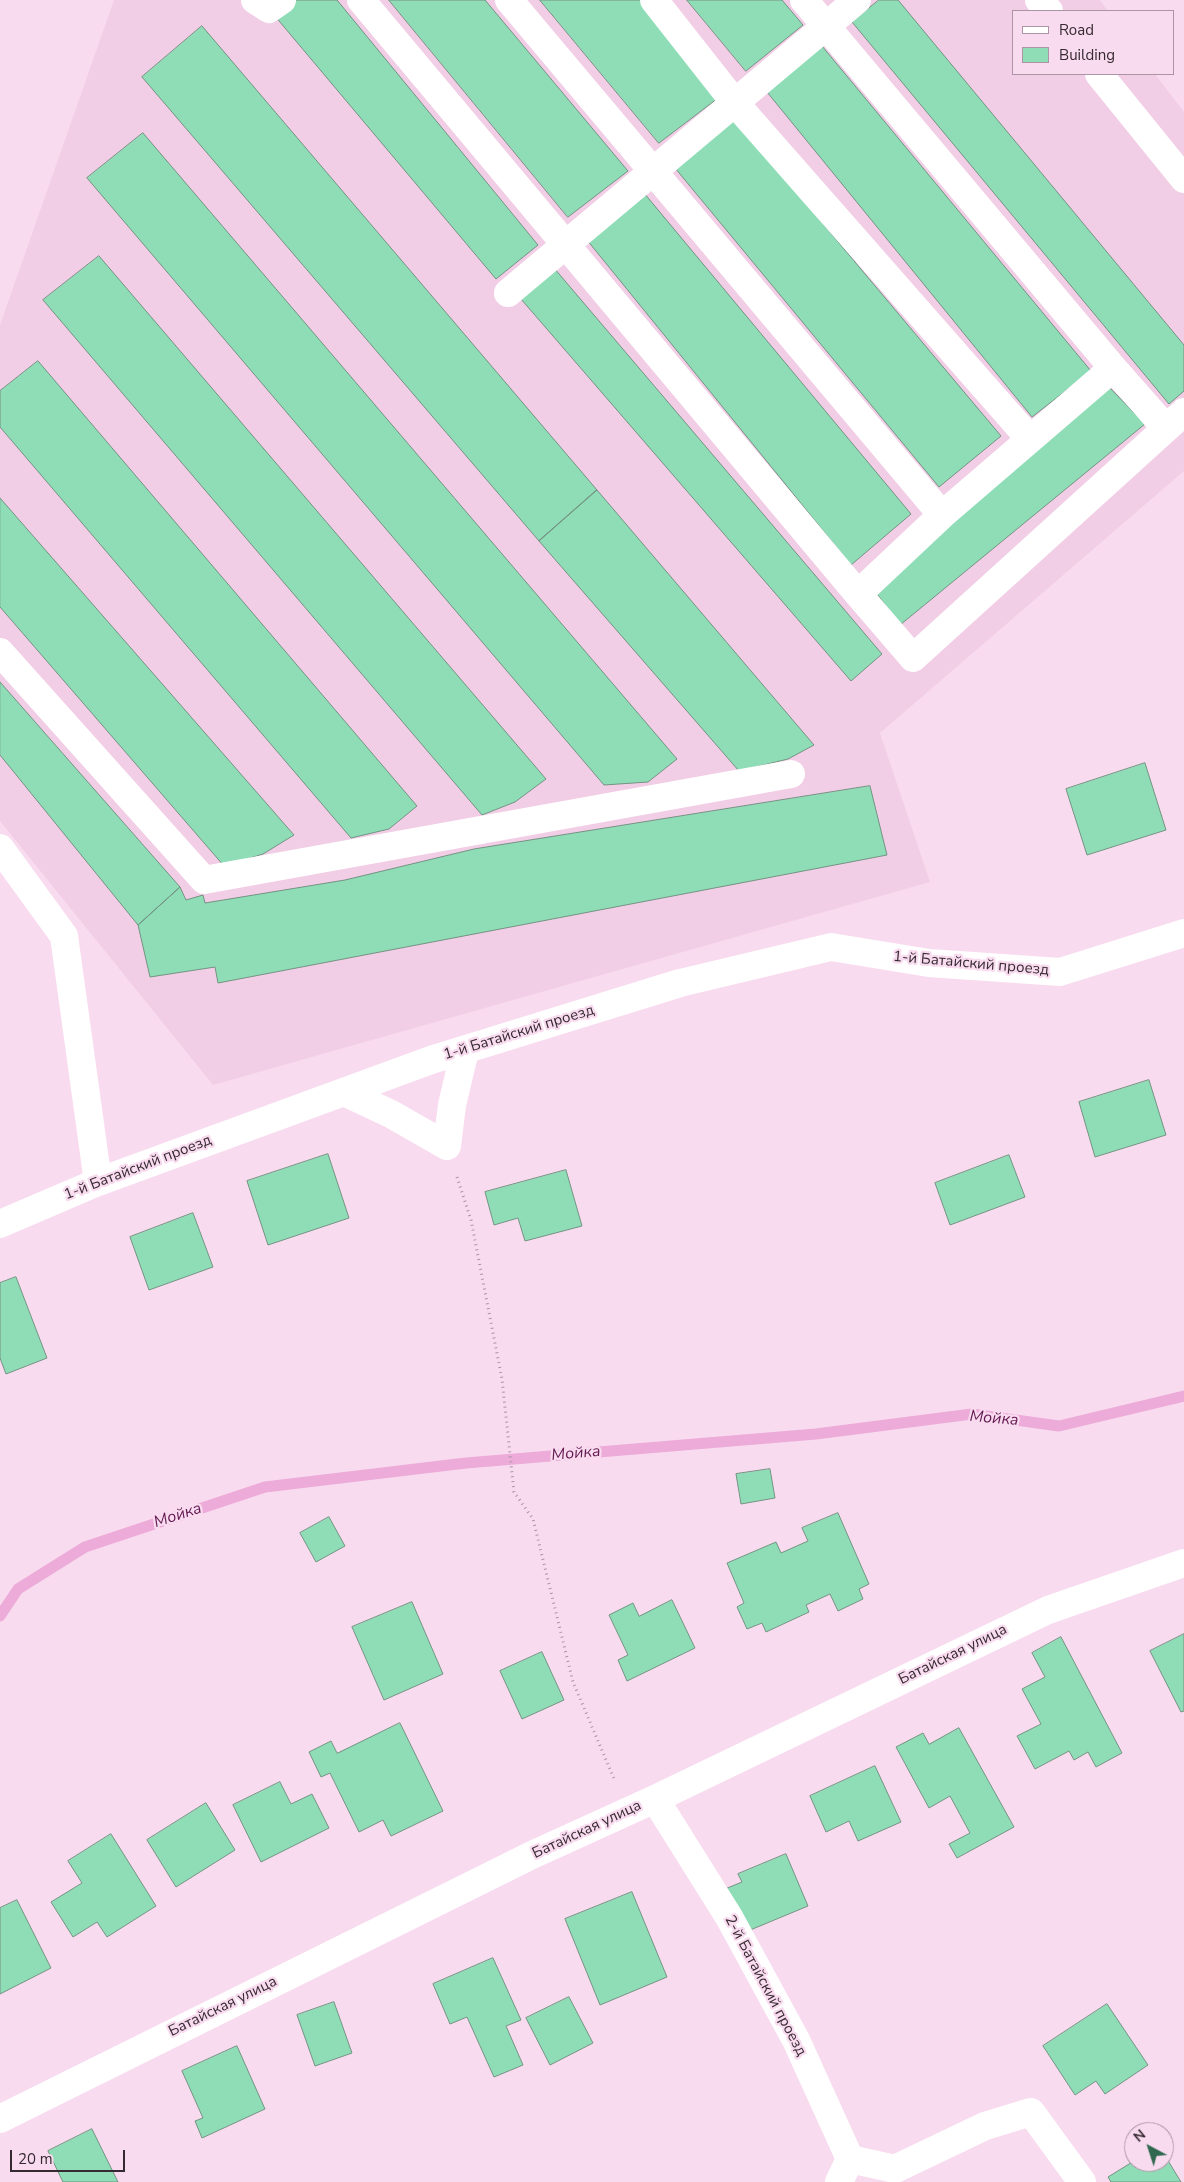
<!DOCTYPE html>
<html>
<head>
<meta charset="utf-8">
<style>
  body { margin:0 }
  #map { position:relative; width:1184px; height:2182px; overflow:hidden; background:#f9dbef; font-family:"Nunito Sans",sans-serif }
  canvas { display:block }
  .legend { position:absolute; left:1012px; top:10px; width:162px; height:65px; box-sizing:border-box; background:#f9dbef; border:1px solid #ab94a3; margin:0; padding:6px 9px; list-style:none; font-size:15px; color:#352a31 }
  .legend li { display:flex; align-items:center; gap:10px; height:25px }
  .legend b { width:25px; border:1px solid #ab94a3 }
  .north { position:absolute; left:1124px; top:2122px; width:50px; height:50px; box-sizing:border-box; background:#f9dbef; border:1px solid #ab94a3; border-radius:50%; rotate:320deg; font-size:14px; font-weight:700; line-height:20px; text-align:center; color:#352a31 }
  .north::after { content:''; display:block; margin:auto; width:18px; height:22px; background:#316850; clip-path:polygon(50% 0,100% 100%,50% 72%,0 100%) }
  .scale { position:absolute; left:10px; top:2150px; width:115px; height:22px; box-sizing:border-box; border:2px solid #352a31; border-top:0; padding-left:6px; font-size:15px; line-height:18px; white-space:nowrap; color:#352a31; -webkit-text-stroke:4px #f9dbef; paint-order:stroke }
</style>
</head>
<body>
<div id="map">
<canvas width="1184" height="2182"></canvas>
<ul class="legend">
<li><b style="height:6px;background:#fff"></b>Road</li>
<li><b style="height:14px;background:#8eddb7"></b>Building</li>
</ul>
<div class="north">N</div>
<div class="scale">20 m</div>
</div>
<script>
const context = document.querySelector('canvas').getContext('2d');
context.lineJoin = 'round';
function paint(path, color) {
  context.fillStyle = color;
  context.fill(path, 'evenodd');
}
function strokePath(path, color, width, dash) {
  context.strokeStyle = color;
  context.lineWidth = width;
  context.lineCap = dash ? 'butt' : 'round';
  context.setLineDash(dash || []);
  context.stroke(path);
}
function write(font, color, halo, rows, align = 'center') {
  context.font = font + ' "Nunito Sans",sans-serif';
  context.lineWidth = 4.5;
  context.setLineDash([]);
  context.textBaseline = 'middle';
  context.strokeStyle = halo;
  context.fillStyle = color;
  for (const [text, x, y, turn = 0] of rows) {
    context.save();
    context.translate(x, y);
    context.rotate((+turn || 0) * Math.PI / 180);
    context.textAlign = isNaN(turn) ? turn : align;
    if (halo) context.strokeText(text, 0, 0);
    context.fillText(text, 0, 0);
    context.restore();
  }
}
paint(new Path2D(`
  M 114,0 L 1100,0 L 1108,11 L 1013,11 L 1013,74 L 1155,74 L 1184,112 L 1184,471 L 880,733 L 930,882 L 213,1085 L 0,821 L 0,325 Z`), '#f2cee6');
strokePath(new Path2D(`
  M 0,1616 L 18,1589 L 85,1547 L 265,1487 L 466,1463 L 816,1434 L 972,1414 L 1059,1426 L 1184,1396`), '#ecabd8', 11);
const building = new Path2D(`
  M 282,0 L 337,0 L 538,245 L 496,279 L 269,9 Z
  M 389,0 L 485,0 L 628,171 L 568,217 Z
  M 540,0 L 646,0 L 726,92 L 659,143 Z
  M 687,0 L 782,0 L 803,25 L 746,71 Z
  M 879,0 L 898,0 L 1184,345 L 1184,391 L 1169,404 L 852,22 Z
  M 202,26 L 597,490 L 539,541 L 142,77 Z
  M 822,46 L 1091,371 L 1032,417 L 767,92 Z
  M 735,119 L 1001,436 L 939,487 L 675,168 Z
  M 143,133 L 677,759 L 648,782 L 604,785 L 87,178 Z
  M 644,193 L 911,514 L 851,565 L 587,240 Z
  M 99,256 L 546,779 L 515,802 L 482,815 L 43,300 Z
  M 554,268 L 882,654 L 851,681 L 521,299 Z
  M 38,361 L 417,806 L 389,829 L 351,838 L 0,427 L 0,391 Z
  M 1110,388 L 1145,424 L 900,625 L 869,583 Z
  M 597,490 L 814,745 L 788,759 L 739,771 L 539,541 Z
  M 0,498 L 294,835 L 263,854 L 224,866 L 0,607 Z
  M 0,682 L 180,887 L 138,925 L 0,755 Z
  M 1145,763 L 1166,830 L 1087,855 L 1066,789 Z
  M 870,786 L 887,855 L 218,983 L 215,967 L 150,977 L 138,925 L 180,887 L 186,900 L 203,895 L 205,903 L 345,880 L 474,849 Z
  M 1149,1080 L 1166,1135 L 1095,1157 L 1079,1102 Z
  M 328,1154 L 349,1218 L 268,1245 L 247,1181 Z
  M 1009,1155 L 1025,1197 L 950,1225 L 935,1183 Z
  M 566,1170 L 582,1226 L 525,1241 L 518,1218 L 494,1225 L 485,1192 Z
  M 193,1213 L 213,1267 L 149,1290 L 130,1237 Z
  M 16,1277 L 47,1358 L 6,1374 L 0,1358 L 0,1283 Z
  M 770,1469 L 775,1498 L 741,1504 L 736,1474 Z
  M 838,1513 L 869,1584 L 859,1589 L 863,1599 L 838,1611 L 830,1594 L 806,1605 L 809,1612 L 766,1632 L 762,1623 L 747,1629 L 737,1607 L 744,1603 L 727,1563 L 776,1542 L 781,1553 L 808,1541 L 802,1528 Z
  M 329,1517 L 345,1546 L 316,1562 L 300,1533 Z
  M 672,1600 L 695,1648 L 627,1681 L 618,1660 L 628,1655 L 609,1615 L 633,1603 L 639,1616 Z
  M 412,1602 L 443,1674 L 384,1700 L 352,1627 Z
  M 1184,1634 L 1184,1711 L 1181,1712 L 1150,1651 Z
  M 1061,1637 L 1122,1753 L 1096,1767 L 1088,1752 L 1074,1760 L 1069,1751 L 1035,1769 L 1017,1736 L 1041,1724 L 1022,1689 L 1045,1677 L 1032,1653 Z
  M 542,1652 L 564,1700 L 522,1719 L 500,1671 Z
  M 400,1723 L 443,1811 L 391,1836 L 383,1820 L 359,1832 L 330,1773 L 321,1777 L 309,1752 L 331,1741 L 337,1753 Z
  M 959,1728 L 1014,1827 L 957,1858 L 949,1844 L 970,1833 L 950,1796 L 929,1808 L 896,1747 L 923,1733 L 929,1744 Z
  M 875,1766 L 901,1822 L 858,1841 L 849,1821 L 826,1832 L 810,1796 Z
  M 280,1782 L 291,1804 L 312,1794 L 329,1828 L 261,1862 L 233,1805 Z
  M 206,1803 L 235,1850 L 176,1887 L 147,1840 Z
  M 111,1834 L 156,1906 L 107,1937 L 97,1922 L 73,1937 L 51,1902 L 82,1883 L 68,1861 Z
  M 786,1854 L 808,1906 L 743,1933 L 725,1889 L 742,1882 L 738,1874 Z
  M 632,1892 L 667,1977 L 600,2005 L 565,1919 Z
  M 17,1900 L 51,1968 L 0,1994 L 0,1908 Z
  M 493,1958 L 521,2020 L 506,2026 L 523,2065 L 494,2077 L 467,2017 L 450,2024 L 433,1984 Z
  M 569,1997 L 593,2043 L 550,2065 L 526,2018 Z
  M 334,2002 L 352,2053 L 315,2066 L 297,2015 Z
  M 1107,2004 L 1148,2065 L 1105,2094 L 1096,2081 L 1075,2095 L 1043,2046 Z
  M 237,2046 L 265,2109 L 202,2138 L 195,2121 L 203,2118 L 182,2071 Z
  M 92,2129 L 118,2182 L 63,2182 L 48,2151 Z
  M 1164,2154 L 1181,2182 L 1111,2182 L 1108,2177 L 1134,2161 L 1164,2162 Z`);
paint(building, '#8eddb7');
strokePath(building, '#749383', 1);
strokePath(new Path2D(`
  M 457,1177 L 471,1220 L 502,1379 L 514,1492 L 533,1519 L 573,1682 L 615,1781`), '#ab94a3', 3, [1, 4]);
strokePath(new Path2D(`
  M 255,0 L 269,9 L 282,0
  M 361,0 L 858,594 L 942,515 L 1113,368
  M 509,0 L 942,515
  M 654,0 L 735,103 L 1030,439
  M 804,0 L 1113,368 L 1165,427
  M 1039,0 L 1049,11
  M 1099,74 L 1184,179
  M 508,293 L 857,0
  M 858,594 L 913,658 L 1184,412
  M 0,652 L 204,880 L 791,774
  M 0,848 L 64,936 L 98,1182
  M 344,1092 L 391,1114 L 447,1146 L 452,1105 L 465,1050
  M 0,1224 L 98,1182 L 431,1060 L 680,983 L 831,947 L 929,963 L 1060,972 L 1184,933
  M 655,1799 L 729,1917 L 796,2040 L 850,2159 L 839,2182
  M 0,2119 L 532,1855 L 655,1799 L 1048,1610 L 1184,1563
  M 850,2159 L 895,2169 L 985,2126 L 1031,2112 L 1082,2182`), '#fff', 28);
write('15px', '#352a31', '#f9dbef', [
  ["1-й Батайский проезд",971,964,5],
  ["1-й Батайский проезд",519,1033,-17],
  ["1-й Батайский проезд",138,1168,-21],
  ["Батайская улица",953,1655,-26],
  ["Батайская улица",587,1830,-25],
  ["2-й Батайский проезд",765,1986,62],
  ["Батайская улица",223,2007,-26]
]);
write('italic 16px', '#621851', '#f9dbef', [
  ["Мойка",994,1419,5],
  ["Мойка",576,1454,-5],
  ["Мойка",178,1516,-18]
]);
</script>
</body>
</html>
